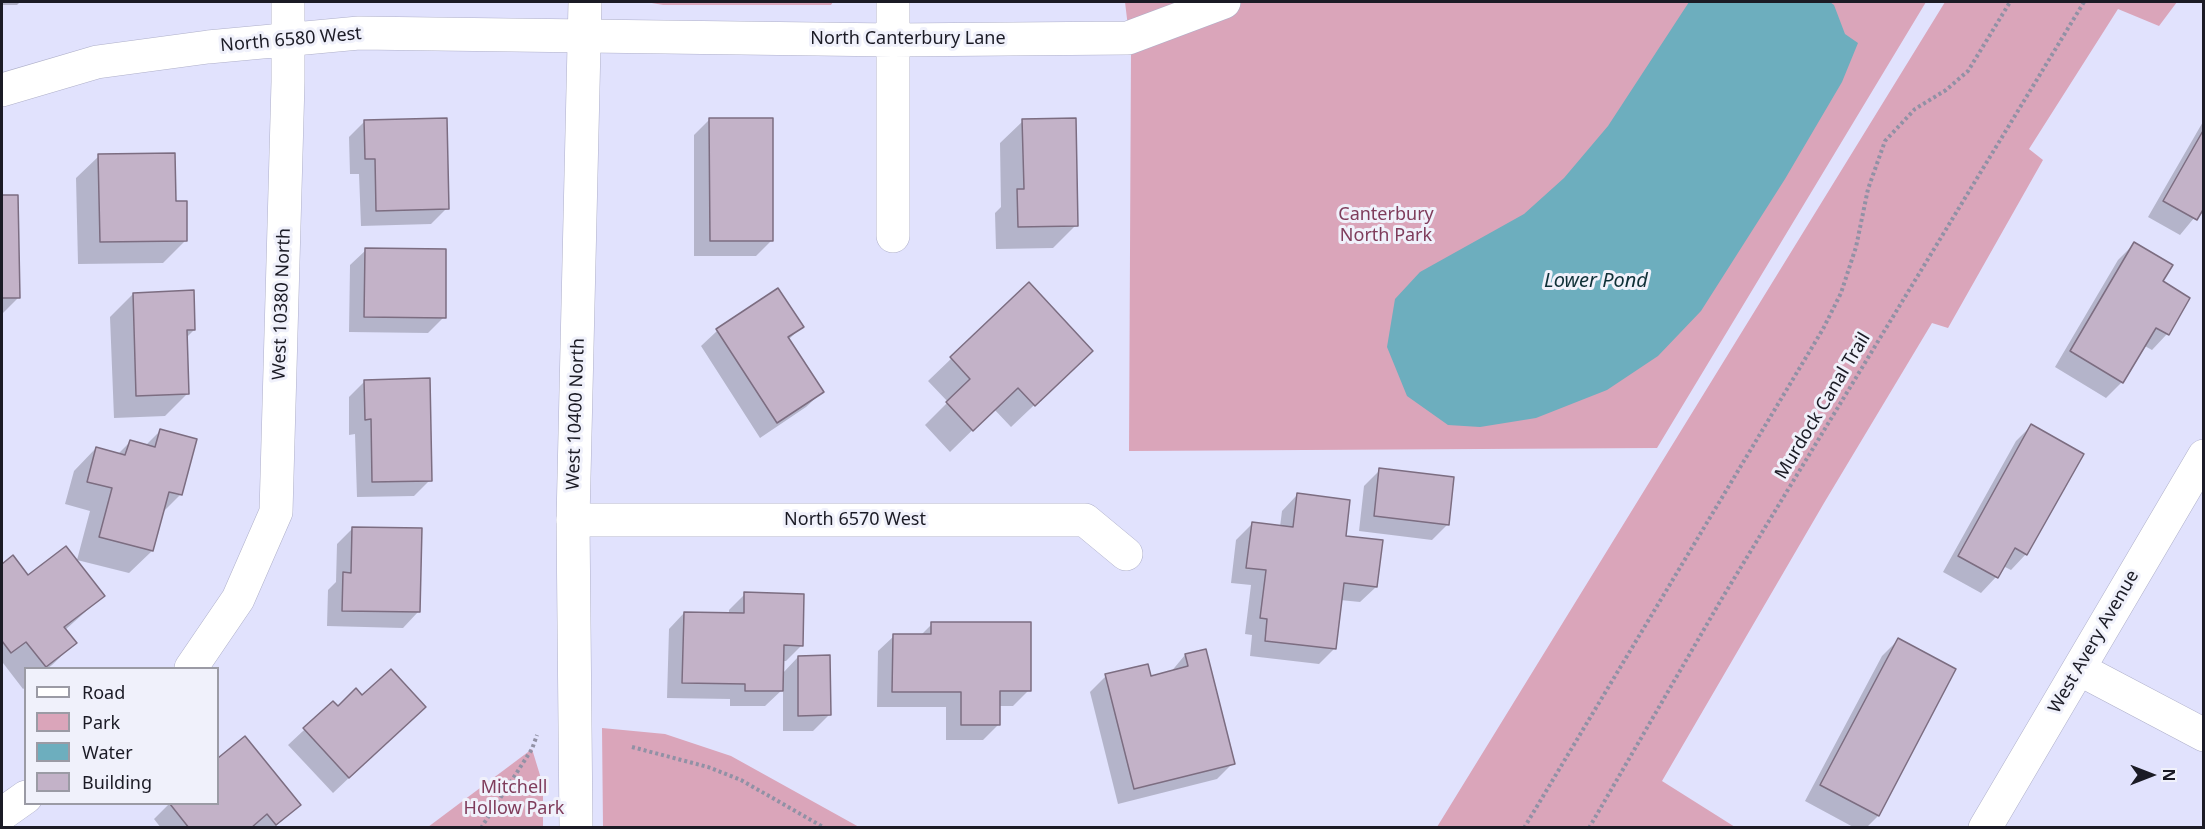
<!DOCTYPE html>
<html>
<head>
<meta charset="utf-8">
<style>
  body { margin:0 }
  #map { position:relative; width:2205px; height:829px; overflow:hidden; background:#e1e2fd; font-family:"Noto Sans",sans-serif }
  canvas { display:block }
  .frame { position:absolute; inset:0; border:3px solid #1b1b25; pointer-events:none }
  .legend { position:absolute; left:24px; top:667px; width:195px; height:138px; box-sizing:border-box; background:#f0f1fb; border:2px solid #9b9ba5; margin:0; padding:8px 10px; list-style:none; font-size:18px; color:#1b1b25 }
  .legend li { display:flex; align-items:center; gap:12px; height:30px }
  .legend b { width:30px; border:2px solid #9b9ba5 }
  .north { position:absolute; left:2121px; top:745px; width:60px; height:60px; -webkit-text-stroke:4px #f0f1fb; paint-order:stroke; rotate:90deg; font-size:16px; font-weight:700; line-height:24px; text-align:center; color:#1b1b25 }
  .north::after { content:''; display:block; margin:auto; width:21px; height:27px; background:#1b1b25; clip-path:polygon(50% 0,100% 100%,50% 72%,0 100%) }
</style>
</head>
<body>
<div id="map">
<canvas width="2205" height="829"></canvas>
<div class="frame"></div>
<ul class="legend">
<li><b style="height:8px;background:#fff"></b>Road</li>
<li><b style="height:16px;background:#daa5ba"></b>Park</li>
<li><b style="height:16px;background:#6daebe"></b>Water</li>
<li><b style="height:16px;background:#c3b2c8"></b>Building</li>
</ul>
<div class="north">N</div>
</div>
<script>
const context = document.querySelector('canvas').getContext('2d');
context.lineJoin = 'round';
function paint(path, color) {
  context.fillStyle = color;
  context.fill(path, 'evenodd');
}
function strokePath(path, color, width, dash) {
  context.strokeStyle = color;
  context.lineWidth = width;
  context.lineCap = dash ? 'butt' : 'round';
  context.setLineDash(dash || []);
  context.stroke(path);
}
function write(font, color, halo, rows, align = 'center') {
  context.font = font + ' "Noto Sans",sans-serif';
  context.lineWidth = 6;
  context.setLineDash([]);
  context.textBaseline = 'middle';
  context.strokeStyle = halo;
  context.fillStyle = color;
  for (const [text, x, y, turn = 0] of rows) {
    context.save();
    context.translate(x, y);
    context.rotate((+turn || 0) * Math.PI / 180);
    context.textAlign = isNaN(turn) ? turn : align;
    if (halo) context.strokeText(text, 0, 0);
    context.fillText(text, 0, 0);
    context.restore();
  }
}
paint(new Path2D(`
  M 646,2 L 833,2 L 831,5 L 663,5 Z
  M 1125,2 L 1926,2 L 1657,448 L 1129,451 L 1131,52 Z
  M 1945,2 L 2177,2 L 2159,26 L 2118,9 L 2029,149 L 2043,160 L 1948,328 L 1932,323 L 1824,503 L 1662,781 L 1735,827 L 1437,827 Z
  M 602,728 L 665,734 L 731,756 L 859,827 L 603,827 Z
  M 532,749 L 543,785 L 543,827 L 428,827 Z`), '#daa5ba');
paint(new Path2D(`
  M 1689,2 L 1830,2 L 1834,5 L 1845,34 L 1858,43 L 1842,82 L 1785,179 L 1701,311 L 1658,356 L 1607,390 L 1536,418 L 1480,427 L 1448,425 L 1407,396 L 1387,347 L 1395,299 L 1420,272 L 1524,214 L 1564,178 L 1608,126 Z`), '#6daebe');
paint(new Path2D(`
  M 2,2 L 20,2 L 17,5 L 2,5 Z
  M 710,119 L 772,240 L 756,256 L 694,256 L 694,135 Z
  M 2204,120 L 2204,215 L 2199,212 L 2180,235 L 2148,217 Z
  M 365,121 L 447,208 L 431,224 L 361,226 L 359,174 L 350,174 L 349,137 Z
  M 1023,121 L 1076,225 L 1053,248 L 996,249 L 995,213 L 1001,207 L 1000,143 Z
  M 99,156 L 175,202 L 186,240 L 163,263 L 78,264 L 76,178 Z
  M 16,196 L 19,297 L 2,314 L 2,197 Z
  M 2134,244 L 2161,282 L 2188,298 L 2167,334 L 2152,350 L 2143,345 L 2122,382 L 2106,398 L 2055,367 L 2118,260 Z
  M 366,250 L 444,317 L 428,333 L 349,332 L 350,265 Z
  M 1029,284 L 1068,373 L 1011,427 L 994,409 L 950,452 L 925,425 L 948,402 L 928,381 Z
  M 778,290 L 802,327 L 788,340 L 822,392 L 806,407 L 760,438 L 701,346 L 717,331 Z
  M 133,294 L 194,330 L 186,338 L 187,394 L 165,416 L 114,418 L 110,317 Z
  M 365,381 L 430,480 L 414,496 L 357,497 L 355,434 L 349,435 L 349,397 Z
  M 2031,426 L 2026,554 L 2011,570 L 2003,566 L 1996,577 L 1981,593 L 1943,572 L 2016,441 Z
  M 160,431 L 181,494 L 162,513 L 152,551 L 129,573 L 77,560 L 90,511 L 65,504 L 74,471 L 96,448 L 118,454 L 130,442 L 145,446 Z
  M 1380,470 L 1448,524 L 1432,540 L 1359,531 L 1364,486 Z
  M 1297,495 L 1344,537 L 1376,587 L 1360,602 L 1340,600 L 1335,648 L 1319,664 L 1250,656 L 1252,635 L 1245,634 L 1251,585 L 1231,583 L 1236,540 L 1252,524 L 1280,527 L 1282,511 Z
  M 352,529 L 418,612 L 403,628 L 327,626 L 328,590 L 336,582 L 337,544 Z
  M 12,558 L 28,577 L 103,596 L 65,630 L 75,643 L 52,665 L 48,668 L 26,668 L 26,687 L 23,689 L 3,663 L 2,664 L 2,566 Z
  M 745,594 L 802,645 L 786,661 L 782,661 L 782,674 L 798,657 L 829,715 L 813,731 L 783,731 L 783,689 L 765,706 L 730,706 L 730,699 L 667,698 L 669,629 L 684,613 L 729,614 L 729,610 Z
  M 932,624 L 1029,690 L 1013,706 L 999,706 L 999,724 L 983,740 L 946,740 L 946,707 L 877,707 L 878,651 L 894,636 L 920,636 Z
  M 1898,640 L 1954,670 L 1878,816 L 1866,828 L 1855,828 L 1805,801 L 1882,656 Z
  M 1185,655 L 1233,763 L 1217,779 L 1118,804 L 1090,692 L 1106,676 L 1150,678 L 1170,673 Z
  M 362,697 L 408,722 L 333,793 L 288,745 L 333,703 L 338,708 Z
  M 245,738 L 299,805 L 274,828 L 161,828 L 154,819 L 169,804 L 218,804 L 218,762 Z`), '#0003');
const building = new Path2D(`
  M 447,118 L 449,209 L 376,211 L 375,159 L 365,159 L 364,120 Z
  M 709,118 L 773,118 L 773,241 L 710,241 Z
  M 1076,118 L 1078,226 L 1018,227 L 1017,189 L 1024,189 L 1022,119 Z
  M 2204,129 L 2204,208 L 2197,220 L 2163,201 Z
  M 175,153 L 176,201 L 187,201 L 187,241 L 100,242 L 98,154 Z
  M 2,195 L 18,195 L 20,298 L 2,298 Z
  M 2134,242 L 2173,265 L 2163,281 L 2190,298 L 2169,335 L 2156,328 L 2123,383 L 2070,351 Z
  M 365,248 L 446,249 L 446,318 L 364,317 Z
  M 1029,282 L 1093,351 L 1035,406 L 1018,388 L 973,431 L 946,402 L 970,379 L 950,357 Z
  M 778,288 L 804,327 L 788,337 L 824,392 L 777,423 L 716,329 Z
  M 194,290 L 195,330 L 187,330 L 189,394 L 136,396 L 133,293 Z
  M 430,378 L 432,481 L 372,482 L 371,419 L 365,420 L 364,380 Z
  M 2031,424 L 2084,454 L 2027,555 L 2015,548 L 1998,578 L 1958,556 Z
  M 160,429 L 197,439 L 182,495 L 169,492 L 153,551 L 99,537 L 112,488 L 87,482 L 96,447 L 125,455 L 130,440 L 155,447 Z
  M 1379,468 L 1454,477 L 1449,525 L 1374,516 Z
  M 1297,493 L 1350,500 L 1346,536 L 1383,540 L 1377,587 L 1344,583 L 1336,649 L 1265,641 L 1267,619 L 1260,618 L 1266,570 L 1246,568 L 1252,522 L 1293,527 Z
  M 352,527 L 422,528 L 420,612 L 342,611 L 343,572 L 351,573 Z
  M 66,546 L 105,596 L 64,627 L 77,643 L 46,667 L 26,642 L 11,653 L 2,641 L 2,564 L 13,555 L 28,575 Z
  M 744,592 L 804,594 L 803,646 L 784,645 L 783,691 L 745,691 L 745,684 L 682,683 L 684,612 L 744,613 Z
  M 931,622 L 1031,622 L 1031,691 L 1000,691 L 1000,725 L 961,725 L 961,692 L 892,692 L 893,634 L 931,634 Z
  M 1898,638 L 1956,669 L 1879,816 L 1820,785 Z
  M 1206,649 L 1235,764 L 1134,789 L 1105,674 L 1148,664 L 1151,676 L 1188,666 L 1185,654 Z
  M 830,655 L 831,715 L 798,716 L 798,656 Z
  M 391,669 L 426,707 L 349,778 L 303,728 L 333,701 L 338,706 L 356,688 L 362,695 Z
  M 245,736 L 301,805 L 276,825 L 267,814 L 251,828 L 189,828 L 170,804 L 218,804 L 218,758 Z`);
paint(building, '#c3b2c8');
strokePath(building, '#7c6d81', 1.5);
const minor = new Path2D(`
  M 893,2 L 893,236
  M 2,90 L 97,62 L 208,47 L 359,33 L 893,40 L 1128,38 L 1224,2
  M 573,520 L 1085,520 L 1126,554
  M 191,668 L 238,599 L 276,512 L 288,82 L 288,2
  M 2079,669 L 2204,735
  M 2,814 L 26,797
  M 1985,828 L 2204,456`);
const tertiary = new Path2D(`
  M 576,828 L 573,520 L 585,2`);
strokePath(minor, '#aeafc9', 34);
strokePath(tertiary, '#aeafc9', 34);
strokePath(new Path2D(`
  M 632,747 L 708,767 L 741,780 L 825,828
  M 481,828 L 532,749 L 537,735
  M 1524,828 L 1823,329 L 1841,293 L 1856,247 L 1868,189 L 1885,141 L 1915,109 L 1946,90 L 1968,71 L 2010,2
  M 1589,828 L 1721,600 L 2084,2`), '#9191a5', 4, [3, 3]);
strokePath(minor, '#fff', 33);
strokePath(tertiary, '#fff', 33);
write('18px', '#1b1b25', '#f0f1fb', [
  ["North Canterbury Lane",908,39],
  ["North 6580 West",291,40,-5],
  ["West 10380 North",282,304,-88],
  ["Murdock Canal Trail",1823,406,-59],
  ["West 10400 North",576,414,-88],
  ["North 6570 West",855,520],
  ["West Avery Avenue",2094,642,-60]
]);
write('18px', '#7f3c5b', '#f0f1fb', [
  ["Canterbury",1386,215],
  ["North Park",1386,236],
  ["Mitchell",514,788],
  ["Hollow Park",514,809]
]);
write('italic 20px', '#0f3037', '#f0f1fb', [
  ["Lower Pond",1596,281]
]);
</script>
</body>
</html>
